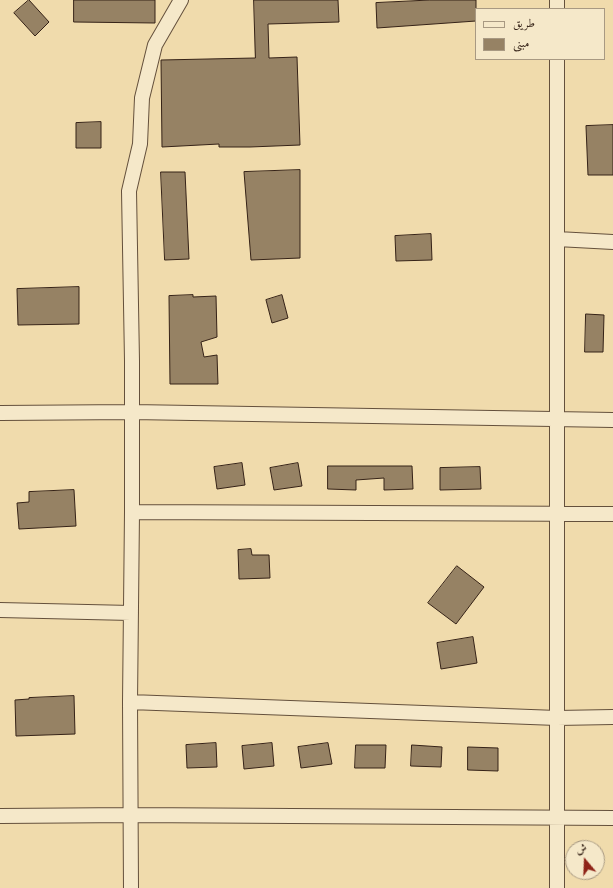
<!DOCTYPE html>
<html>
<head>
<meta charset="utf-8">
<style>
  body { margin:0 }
  #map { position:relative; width:613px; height:888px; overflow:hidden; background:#f0dbac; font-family:Alegreya,Amiri,serif }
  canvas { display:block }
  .legend { position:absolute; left:475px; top:8px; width:130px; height:52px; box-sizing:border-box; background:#f5e8c9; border:1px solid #a89982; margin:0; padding:5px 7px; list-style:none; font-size:12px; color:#352217 }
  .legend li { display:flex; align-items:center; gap:8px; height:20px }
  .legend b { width:20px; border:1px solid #a89982 }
  .north { position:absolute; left:565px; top:840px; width:40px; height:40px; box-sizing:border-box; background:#f5e8c9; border:1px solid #a89982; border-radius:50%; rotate:341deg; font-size:11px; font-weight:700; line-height:16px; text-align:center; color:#352217 }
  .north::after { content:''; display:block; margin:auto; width:14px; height:18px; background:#8f2418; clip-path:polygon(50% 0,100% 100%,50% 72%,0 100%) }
</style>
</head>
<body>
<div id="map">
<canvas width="613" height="888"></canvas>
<ul class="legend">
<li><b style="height:5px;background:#f5e8c9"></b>طريق</li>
<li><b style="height:11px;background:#968264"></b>مبنى</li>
</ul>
<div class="north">ش</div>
</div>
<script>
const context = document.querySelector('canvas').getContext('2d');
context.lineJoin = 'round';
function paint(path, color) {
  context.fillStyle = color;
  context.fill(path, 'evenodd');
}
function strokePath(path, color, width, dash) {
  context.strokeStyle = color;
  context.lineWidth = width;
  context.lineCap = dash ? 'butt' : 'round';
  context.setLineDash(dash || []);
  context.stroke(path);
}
const building = new Path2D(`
  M 29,0 L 49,22 L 35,36 L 14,13 Z
  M 74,0 L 155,0 L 155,23 L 74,22 Z
  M 254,0 L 338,0 L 339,22 L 268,24 L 269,58 L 297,57 L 300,145 L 250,147 L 219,147 L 219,144 L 162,147 L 161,60 L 255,58 Z
  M 430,0 L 476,0 L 476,21 L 377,28 L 376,3 Z
  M 101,122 L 101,148 L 76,148 L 76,123 Z
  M 613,125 L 613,175 L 588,175 L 586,126 Z
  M 300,170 L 300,258 L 251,260 L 244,172 Z
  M 161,172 L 185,172 L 189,259 L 165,260 Z
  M 431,234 L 432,260 L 396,261 L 395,236 Z
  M 79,287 L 79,324 L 18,325 L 17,289 Z
  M 193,295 L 193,297 L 216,296 L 217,337 L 201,342 L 204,357 L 217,355 L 218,384 L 170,384 L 169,296 Z
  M 282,295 L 288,318 L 272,323 L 266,300 Z
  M 586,314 L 604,315 L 603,352 L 585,352 Z
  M 242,463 L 245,485 L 217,489 L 214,467 Z
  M 298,463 L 302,486 L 274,490 L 270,468 Z
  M 328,466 L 412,466 L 413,489 L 384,490 L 384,478 L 356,480 L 356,490 L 328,489 Z
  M 480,467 L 481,489 L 440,490 L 440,468 Z
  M 74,490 L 76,526 L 19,529 L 17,503 L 29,502 L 29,492 Z
  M 251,549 L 252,555 L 269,555 L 270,578 L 239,579 L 238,550 Z
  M 457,566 L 484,587 L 456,624 L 428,603 Z
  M 473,637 L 477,663 L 441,669 L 437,643 Z
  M 74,696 L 75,734 L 16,736 L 15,700 L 29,699 L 29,698 Z
  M 216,743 L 217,767 L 187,768 L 186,745 Z
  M 272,743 L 274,766 L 244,769 L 242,746 Z
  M 328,743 L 332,764 L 301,768 L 298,747 Z
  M 356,745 L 386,745 L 385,768 L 355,768 Z
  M 412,745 L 442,747 L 441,767 L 411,766 Z
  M 468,747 L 498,748 L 498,771 L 468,770 Z`);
paint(building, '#968264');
strokePath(building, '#352217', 1);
const street = new Path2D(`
  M 557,9 L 557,0
  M 557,239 L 613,242
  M 0,413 L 132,412 L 613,420
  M 132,512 L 613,514
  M 0,610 L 131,613
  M 130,702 L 557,718 L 613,717
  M 0,816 L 132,815 L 613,818
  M 131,888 L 130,702 L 132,512 L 132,361 L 129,191 L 140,144 L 142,98 L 155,45 L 181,0
  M 557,888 L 557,59`);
strokePath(street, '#64503c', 16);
strokePath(street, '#f5e8c9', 14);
</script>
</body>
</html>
